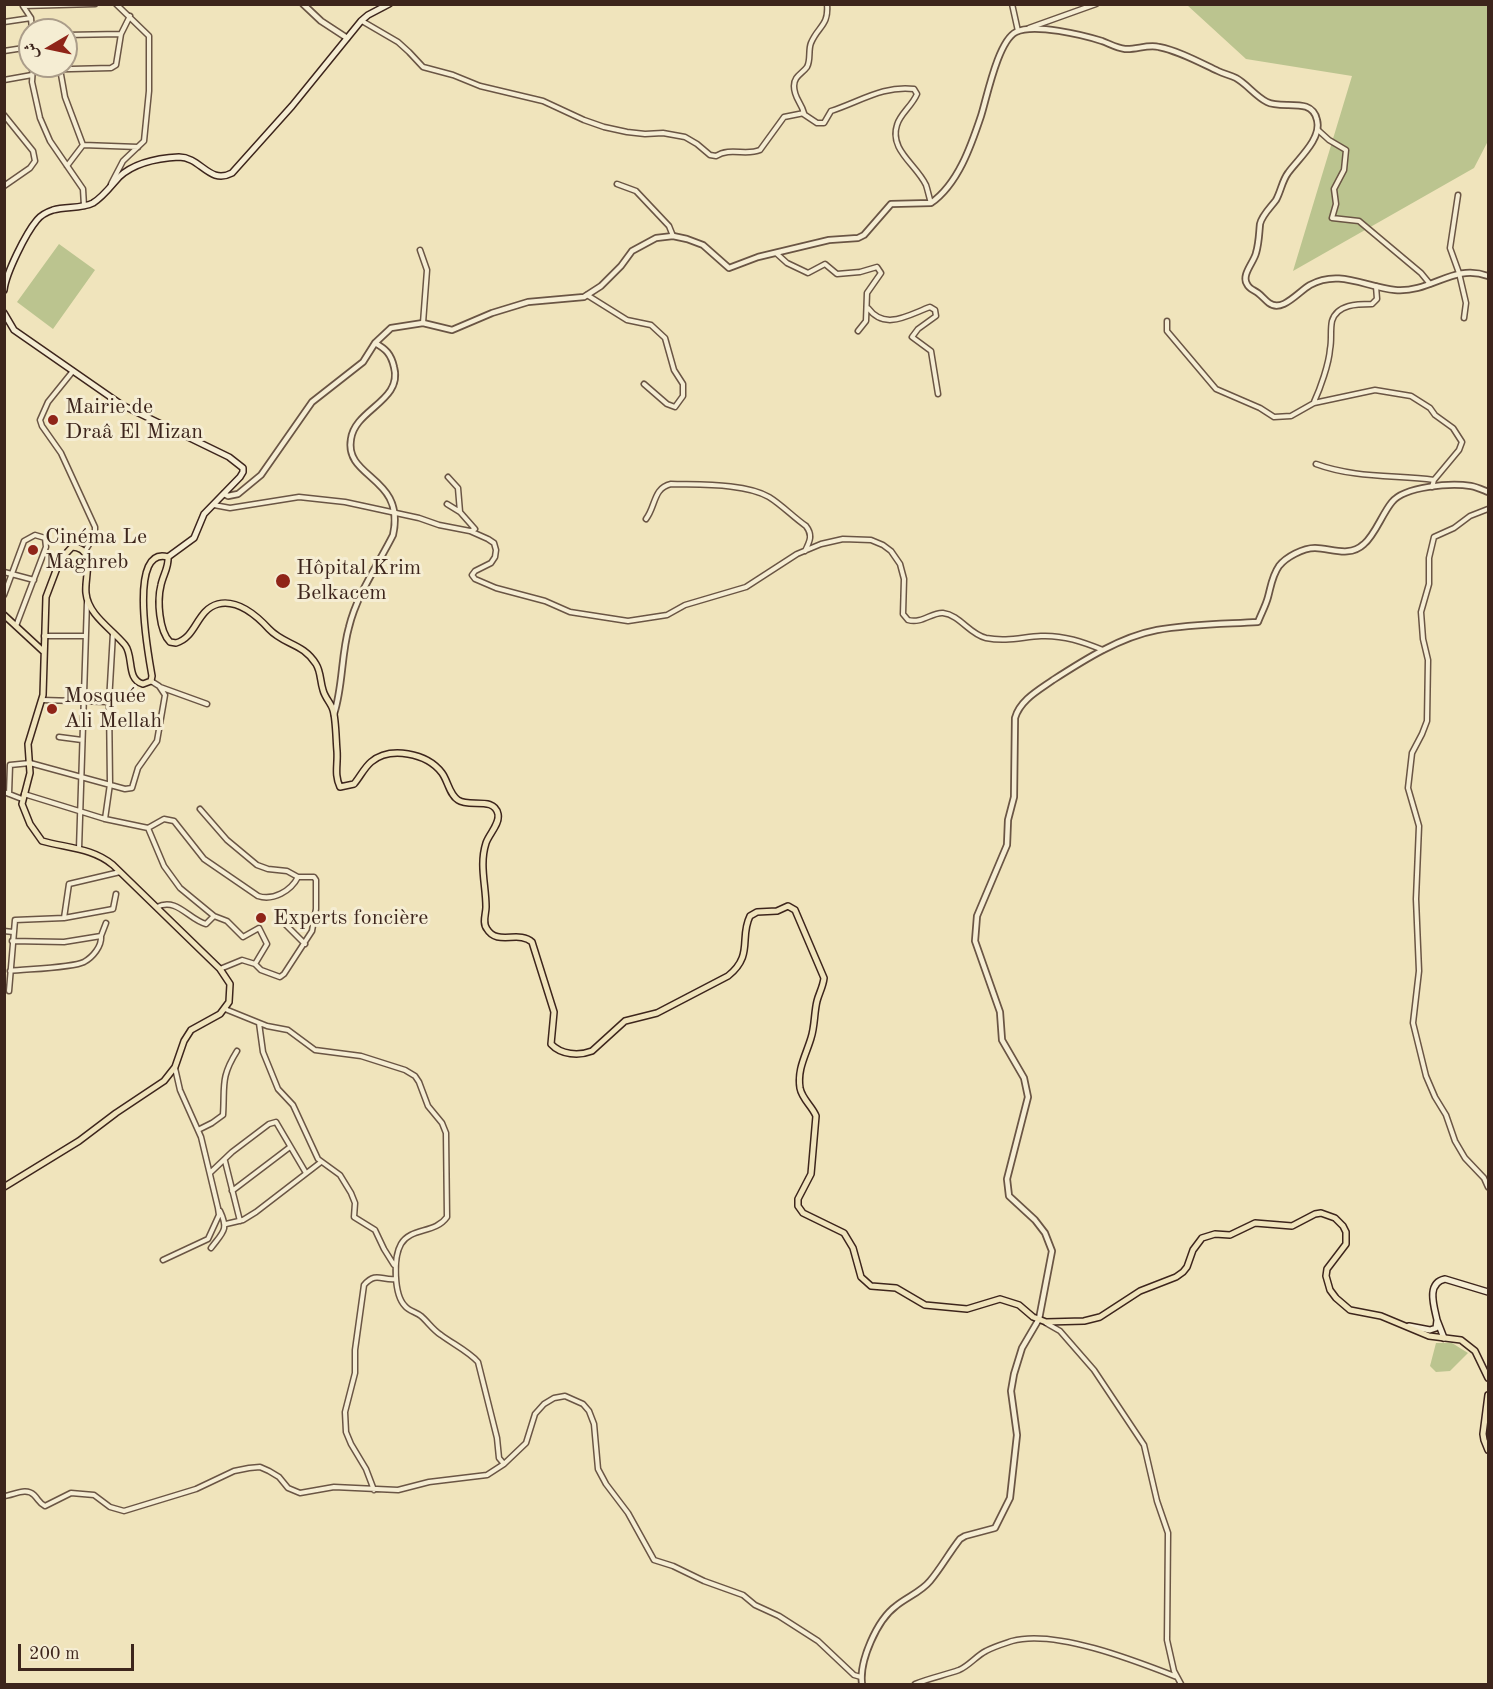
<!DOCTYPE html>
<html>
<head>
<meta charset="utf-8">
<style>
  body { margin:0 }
  #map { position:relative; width:1493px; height:1689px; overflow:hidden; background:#f0e4bc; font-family:"Old Standard TT",Amiri,serif }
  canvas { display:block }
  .frame { position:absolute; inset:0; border:6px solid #3d251c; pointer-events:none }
  .north { position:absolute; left:18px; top:18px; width:60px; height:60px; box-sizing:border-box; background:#f5edd3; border:2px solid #ab9d8a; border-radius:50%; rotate:261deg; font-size:16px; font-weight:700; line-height:24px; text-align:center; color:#3d251c }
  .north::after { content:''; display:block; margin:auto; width:21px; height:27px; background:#8f2418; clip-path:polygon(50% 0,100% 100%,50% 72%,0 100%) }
  .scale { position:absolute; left:18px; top:1644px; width:116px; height:27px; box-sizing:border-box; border:3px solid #3d251c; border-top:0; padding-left:8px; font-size:18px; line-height:21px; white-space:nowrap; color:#3d251c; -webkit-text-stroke:4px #f5edd3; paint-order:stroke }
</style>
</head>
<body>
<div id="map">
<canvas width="1493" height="1689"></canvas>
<div class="frame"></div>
<div class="north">ش</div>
<div class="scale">200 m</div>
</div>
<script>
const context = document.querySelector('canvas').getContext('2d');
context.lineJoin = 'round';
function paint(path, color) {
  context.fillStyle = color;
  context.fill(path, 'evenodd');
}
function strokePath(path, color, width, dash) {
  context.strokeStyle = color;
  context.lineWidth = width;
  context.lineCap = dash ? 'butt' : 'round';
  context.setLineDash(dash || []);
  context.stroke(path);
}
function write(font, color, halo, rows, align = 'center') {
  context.font = font + ' "Old Standard TT",serif';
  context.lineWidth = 6;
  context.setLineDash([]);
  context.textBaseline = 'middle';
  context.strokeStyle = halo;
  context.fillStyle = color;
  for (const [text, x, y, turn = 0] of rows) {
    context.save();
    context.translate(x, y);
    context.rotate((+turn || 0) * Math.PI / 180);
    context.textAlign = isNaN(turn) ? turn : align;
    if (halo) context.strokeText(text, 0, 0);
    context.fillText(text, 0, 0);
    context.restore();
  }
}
paint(new Path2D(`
  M 1187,5 L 1488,5 L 1488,141 L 1474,168 L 1293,271 L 1352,76 L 1246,59 Z
  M 59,244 L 95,270 L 53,329 L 17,302 Z
  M 1436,1343 L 1452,1343 L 1468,1353 L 1450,1371 L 1436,1372 L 1430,1366 Z`), '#bbc48f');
const minor = new Path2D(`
  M 1012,4 L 1018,31
  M 23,6 L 95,4
  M 23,6 L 31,18 L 32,30
  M 362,21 L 398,42 L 409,52 L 423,67 L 453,75 L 480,86 L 543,101 L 584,120 L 604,127 L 627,132 L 645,134 L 663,133 L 685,137 L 697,144 L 710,155 L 716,156 C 730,147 746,156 760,150 L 784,117 L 804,113 C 801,102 794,98 794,86 C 794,76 802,74 807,67 C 811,60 808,50 811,43 C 818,26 829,26 827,4
  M 4,22 L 31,18
  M 1029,28 L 1096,4
  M 66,35 L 121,34
  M 4,51 L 30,47
  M 33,66 L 32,82 L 40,118 L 50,141 L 83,189 L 84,206
  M 60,69 L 65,97 L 83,145 L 67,166
  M 32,70 L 111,68 L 116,65 L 121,34 L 130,16
  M 4,80 L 32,75
  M 802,113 L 817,123 L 824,123 L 831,111 C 859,102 884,85 914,89 L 917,94 C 912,106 900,114 897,125 C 889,150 916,164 926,185 C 928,191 929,197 931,203
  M 4,115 L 33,151 L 35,161 L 30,168 L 4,186
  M 1318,130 L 1329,140 L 1346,150 L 1344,170 L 1334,189 L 1336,204 L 1332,218 L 1359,221 L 1421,273 L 1430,284
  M 83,145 L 138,147
  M 111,184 L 123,161 L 144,141 L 149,91 L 149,36 L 116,4
  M 617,184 L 636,191 L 669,226 L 673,236
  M 1458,195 L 1450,248 L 1459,273 L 1466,303 L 1464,318
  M 420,250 L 427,270 L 423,323
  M 776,253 L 787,263 L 808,273 L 825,264 L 837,274 L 860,272 L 877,267 L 881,273 L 867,293 L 866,321 L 858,331
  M 587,295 L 627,320 L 651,325 L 665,338 L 674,370 L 683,384 L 683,396 L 675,407 L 667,404 L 644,384
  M 868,308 C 885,331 908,315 930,307 L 935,310 L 936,316 L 918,329 L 912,337 L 931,351 L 938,394
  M 1167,321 L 1167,331 L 1216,389 L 1260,408 L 1274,417 L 1291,416 L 1314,403 L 1375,390 L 1411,396 L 1430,408 L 1435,415 L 1453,428 L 1462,442 L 1459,450 L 1434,480 L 1432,487
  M 73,371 L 48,402 L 40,420 L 42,426 L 61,453 L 95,527 L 95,535 L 85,551
  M 1314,402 C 1320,389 1329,364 1330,349 C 1332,340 1330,330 1332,321 C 1337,304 1358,304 1372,304 L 1377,299 L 1376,286
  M 1316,464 C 1354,478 1394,475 1434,480
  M 448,477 L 458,488 L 460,512 L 475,529 L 471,531
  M 447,504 L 460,512
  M 214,505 L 230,508 L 299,497 L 345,502 L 419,518 L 439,525 L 470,531 L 488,539 L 494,543 L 496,550 L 495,557 L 491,563 L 475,571 L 472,575 L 475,579 L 496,588 L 545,601 L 570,612 L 628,621 L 667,615 L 685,605 L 746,587 L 797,554 L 821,544 L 843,539 L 871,540 L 883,545 L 891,551 L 900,564 L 904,579 L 903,614 L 908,620 C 922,624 932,612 943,613 C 960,615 969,634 986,638 C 1007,642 1022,637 1041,636 C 1064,635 1083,642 1103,650
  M 1488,509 L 1470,516 L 1454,528 L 1434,537 L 1429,558 L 1429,584 L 1421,612 L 1423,639 L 1428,660 L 1427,721 L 1422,734 L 1412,753 L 1408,788 L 1419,826 L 1416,899 L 1419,971 L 1413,1023 L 1426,1076 L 1435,1097 L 1446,1115 L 1455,1141 L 1465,1158 L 1484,1178 L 1488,1187
  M 646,519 C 656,506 653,488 671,484 C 699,485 745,483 769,497 C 782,505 793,517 806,526 C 813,535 810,541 805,551
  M 4,572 L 34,580
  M 4,595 L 24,541 L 35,535 L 45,538 L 46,547 L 16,626
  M 44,636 L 85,636
  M 160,687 L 207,704
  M 42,700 L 109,702
  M 59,737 L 82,740
  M 4,792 L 22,799
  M 9,794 L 10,765 L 30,763 L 125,789 L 132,788 L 138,768 L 157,741 L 165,695 L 159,686 L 151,681
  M 24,794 L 105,819 L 110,784 L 109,702 L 113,633
  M 200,809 L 227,840 L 257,865 L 268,869 L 287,871 L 298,877
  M 105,819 L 148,828 L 164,866 L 180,888 L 214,916 L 206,924 C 189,920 177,897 157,907
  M 148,828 L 164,819 L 174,821 L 204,859 L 258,896 C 273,901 291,891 298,877 L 314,877 L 316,880 L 316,909 L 312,931 L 284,974 L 280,977 L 261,970 L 255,964
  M 79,849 L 87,602
  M 214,916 L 227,921 L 243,937 L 259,928 L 267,944 L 255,964 L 242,960 L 220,969
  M 64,918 L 113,909 L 116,894
  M 281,920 L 305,944
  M 4,931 L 13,932
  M 101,936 L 106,923
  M 10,971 C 26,969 72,968 84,962 C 93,957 102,946 101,936 L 64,942 L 12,941
  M 9,991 L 15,920 L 64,918 L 69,884 L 120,872
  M 225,1009 L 267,1026 L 288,1030 L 315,1050 L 361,1056 L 405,1070 L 415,1076 L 419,1082 L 428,1106 L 442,1123 L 446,1133 L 447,1217 C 435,1234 411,1227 401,1244 C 393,1258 394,1295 405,1306 C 409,1311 416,1312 421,1316 C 428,1322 433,1330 441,1335 C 453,1344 468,1351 478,1362 L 497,1438 L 499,1458 L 504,1464
  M 259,1023 L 263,1052 L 278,1089 L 293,1105 L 318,1159 L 340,1175 L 351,1193 L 355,1203 L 354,1217 L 375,1230 L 384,1249 L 394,1265
  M 198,1130 L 212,1123 L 223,1115 C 225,1086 220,1078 237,1051
  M 225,1161 L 240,1221
  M 211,1172 L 232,1152 L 269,1124 L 276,1122 L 306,1173
  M 232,1191 L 290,1147
  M 226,1224 L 243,1220 L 256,1212 L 321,1162
  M 211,1248 C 223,1232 229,1230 220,1211
  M 163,1260 L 208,1239 L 219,1215 L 218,1208 L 201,1137 L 180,1090 L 175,1068
  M 1046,1323 L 1060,1331 L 1094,1370 L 1144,1445 L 1157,1501 L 1168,1533 L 1167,1640 L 1174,1671 L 1181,1684
  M 374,1490 L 366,1469 L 351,1444 L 346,1432 L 345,1412 L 355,1373 L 355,1350 L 364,1285 C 376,1271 382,1281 396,1279
  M 4,1496 C 14,1495 26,1487 34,1495 C 39,1500 39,1503 45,1506 L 71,1493 L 94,1495 L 110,1507 L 124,1511 L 196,1489 L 234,1471 L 249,1468 L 260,1467 L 269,1471 L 279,1477 L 288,1488 L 300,1493 L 334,1487 L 398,1490 L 429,1482 L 487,1475 L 504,1464 L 526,1443 L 535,1414 L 544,1404 L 554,1398 L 565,1396 L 583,1404 L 589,1411 L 594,1424 L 598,1469 L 606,1484 L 628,1513 L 654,1560 L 673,1566 L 704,1581 L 743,1595 L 755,1605 L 779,1616 L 818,1641 L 854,1675 L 861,1677
  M 915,1684 C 930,1678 945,1675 959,1670 C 969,1666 976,1656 986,1651 C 993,1647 1003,1644 1012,1641 C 1055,1629 1136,1661 1177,1677`);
const tertiary = new Path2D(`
  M 303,4 L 321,21 L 347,38
  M 224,494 L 228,496 L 238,494 L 261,475 L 312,402 L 363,362 L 375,343 L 391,328 L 423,323 L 452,330 L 492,313 L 528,302 L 584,297 L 601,286 L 621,266 L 632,251 L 656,238 L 673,236 L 687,239 L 703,245 L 729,268 L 758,257 L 829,240 L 858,238 L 864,235 L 891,204 L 931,203 C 958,184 971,146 981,116 C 987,97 998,41 1016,32 C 1034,23 1083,35 1102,41 C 1110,44 1117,48 1125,49 C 1136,50 1148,44 1159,47 C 1179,51 1199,62 1218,71 C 1224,74 1230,75 1236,78 C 1247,84 1255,96 1267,102 C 1282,110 1312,96 1317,120 C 1322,139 1298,159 1288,173 C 1282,181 1281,191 1276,200 C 1271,207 1262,215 1260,224 C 1259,234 1259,243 1256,253 C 1254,262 1241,275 1247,284 C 1249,289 1254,290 1258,293 C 1262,296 1265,300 1269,303 C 1282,313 1298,292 1310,285 C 1339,269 1365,287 1395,290 C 1432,293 1453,263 1488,276
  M 334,714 C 343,687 341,655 349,627 C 357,594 378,565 393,535 C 406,476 344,479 351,439 C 355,409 403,401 394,367 C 391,354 386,349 375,343
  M 862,1684 C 859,1661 877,1620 896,1606 C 907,1597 921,1592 930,1581 C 941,1568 949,1553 960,1539 L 965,1536 L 995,1528 L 1010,1498 L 1017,1435 L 1011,1391 L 1014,1374 L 1022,1348 L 1039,1319 L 1052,1251 L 1045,1233 L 1035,1220 L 1009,1196 L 1007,1179 L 1028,1097 L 1024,1078 L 1002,1040 L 1000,1012 L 975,941 L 977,916 L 1007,845 L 1008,820 L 1014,797 L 1015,718 C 1020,700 1039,690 1053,680 C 1084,660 1120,637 1157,630 C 1190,624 1224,624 1258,622 C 1261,614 1266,605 1268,597 C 1271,586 1272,576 1279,566 C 1286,557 1303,548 1315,548 C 1331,548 1349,558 1364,544 C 1375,535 1382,514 1392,502 C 1405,486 1451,483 1471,486 C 1477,487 1483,490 1488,492`);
const secondary = new Path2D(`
  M 4,290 C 6,273 26,233 37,220 C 41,215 47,212 53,210 C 66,206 81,209 93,203 C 103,197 111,186 119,177 C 134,163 159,158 179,157 C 201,157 209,185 232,173 L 292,106 L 361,21 L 368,15 L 389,4
  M 4,313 L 14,330 L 122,405 L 229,457 L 243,468 L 243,472 L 240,477 L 204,514 L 194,538 L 168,557
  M 1437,1320 C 1434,1306 1426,1283 1445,1279 L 1488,1292
  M 1409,1326 L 1430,1330 L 1436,1328 L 1437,1320 L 1444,1338`);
const primary = new Path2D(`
  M 4,615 L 44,652
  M 4,1187 L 79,1141 L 116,1113 L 164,1081 L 175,1067 L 184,1041 L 191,1030 L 220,1014 L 229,1002 L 230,984 L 220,969 L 113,865 C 93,848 67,848 42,841 L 30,824 L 22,804 L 30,773 L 28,744 L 43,695 L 46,597 L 60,560 L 72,547 C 97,548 84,577 86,593 C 88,615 112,629 125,645 C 134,656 126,680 143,684 L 151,681 L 152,676 C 149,658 127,545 168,557 C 169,567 163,575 161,585 C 157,600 159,631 170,642 L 176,643 C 197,637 196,610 218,604 C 238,599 257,616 269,629 C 284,645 303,643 316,664 C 321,672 320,681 323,690 C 325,698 331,703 333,710 C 336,719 336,741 337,751 C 338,765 334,774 340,787 L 354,784 C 360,777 364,768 371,762 C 390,746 427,753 442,773 C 448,781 449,794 458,800 C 469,808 494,796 498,814 C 500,824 489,834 486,843 C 479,865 486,885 486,907 C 486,914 482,923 487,929 C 497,946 519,930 532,942 L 554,1012 L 551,1044 C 561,1055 579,1056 592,1051 L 625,1021 L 657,1013 L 728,976 C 754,955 739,938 750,916 L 757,912 L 777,911 L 788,906 L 795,910 L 824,978 C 823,987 819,993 817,1001 C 814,1013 815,1026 811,1038 C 806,1055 797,1069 800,1088 C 802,1099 812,1106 816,1116 L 811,1174 L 798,1199 L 798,1206 L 803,1213 L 844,1233 L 853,1248 L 861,1277 L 871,1286 L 896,1288 L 925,1305 L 967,1309 L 1000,1299 L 1019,1305 L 1033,1317 L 1046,1322 L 1084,1321 L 1100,1317 L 1140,1291 L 1176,1277 L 1183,1272 L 1187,1267 L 1193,1250 L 1202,1238 L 1215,1234 L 1230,1235 L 1255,1223 L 1292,1226 L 1315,1214 L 1321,1213 L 1335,1218 L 1343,1226 L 1346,1232 L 1346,1244 L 1327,1269 L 1326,1276 L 1330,1290 L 1336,1298 L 1350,1310 L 1381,1316 L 1429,1336 L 1461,1340 L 1475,1351 L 1488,1378
  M 1488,1395 L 1483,1434 L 1484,1440 L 1488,1450`);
strokePath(minor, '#6a5544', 7);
strokePath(tertiary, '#6a5544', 8);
strokePath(secondary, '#3d251c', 8);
strokePath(primary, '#3d251c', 8);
strokePath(minor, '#f5edd3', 4);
strokePath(tertiary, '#f5edd3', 4.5);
strokePath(secondary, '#f5edd3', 5);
strokePath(primary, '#f0e4bc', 5);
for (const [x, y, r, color] of [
  [53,420,6,"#8f2418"],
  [33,550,6,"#8f2418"],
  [283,581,8,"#8f2418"],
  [52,709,6,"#8f2418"],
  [261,918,6,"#8f2418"]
]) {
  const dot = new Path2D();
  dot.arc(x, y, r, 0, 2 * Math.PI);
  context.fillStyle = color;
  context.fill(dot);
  strokePath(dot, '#f5edd3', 2);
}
write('22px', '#3d251c', '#f5edd3', [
  ["Mairie de",65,407],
  ["Draâ El Mizan",65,432],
  ["Cinéma Le",45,537],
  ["Maghreb",45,562],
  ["Hôpital Krim",296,568],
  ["Belkacem",296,593],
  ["Mosquée",64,696],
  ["Ali Mellah",64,721],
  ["Experts foncière",273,918]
], 'left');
</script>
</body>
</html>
